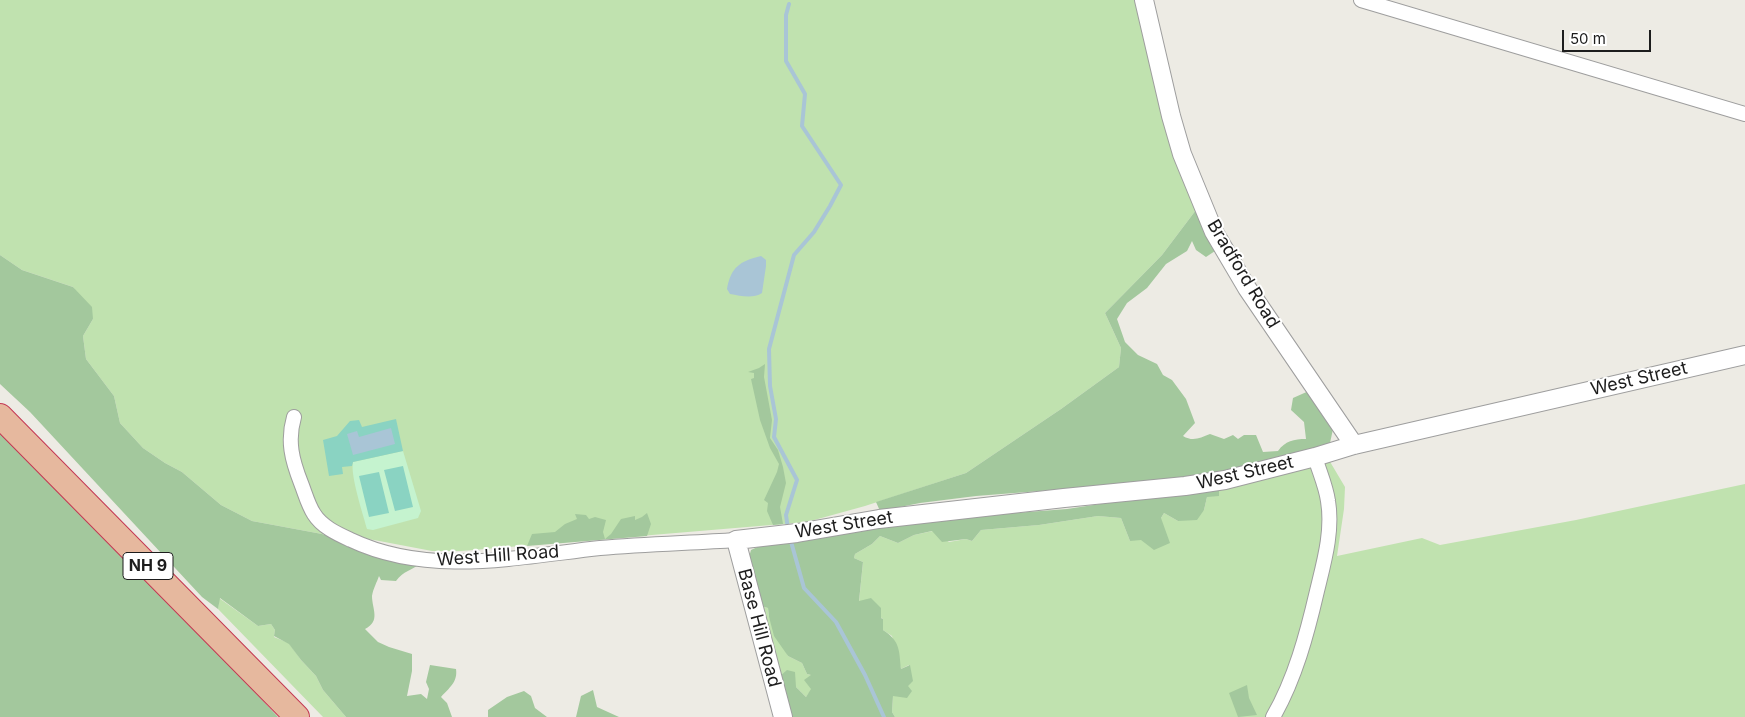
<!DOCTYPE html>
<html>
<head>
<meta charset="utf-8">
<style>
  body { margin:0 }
  #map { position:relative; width:1745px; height:717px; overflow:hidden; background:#edebe4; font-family:Inter,sans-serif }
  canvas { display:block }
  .scale { position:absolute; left:1562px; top:30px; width:89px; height:22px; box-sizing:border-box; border:2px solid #1d1d1d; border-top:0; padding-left:6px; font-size:15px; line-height:18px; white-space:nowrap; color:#1d1d1d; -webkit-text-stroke:4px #fff; paint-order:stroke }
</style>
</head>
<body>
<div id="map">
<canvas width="1745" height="717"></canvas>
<div class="scale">50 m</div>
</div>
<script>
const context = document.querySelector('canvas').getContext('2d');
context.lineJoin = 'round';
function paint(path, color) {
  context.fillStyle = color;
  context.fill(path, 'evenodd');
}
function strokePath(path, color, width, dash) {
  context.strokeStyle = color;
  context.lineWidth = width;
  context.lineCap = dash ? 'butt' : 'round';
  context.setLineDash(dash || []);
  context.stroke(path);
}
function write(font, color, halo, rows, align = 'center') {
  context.font = font + ' Inter,sans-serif';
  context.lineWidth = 4;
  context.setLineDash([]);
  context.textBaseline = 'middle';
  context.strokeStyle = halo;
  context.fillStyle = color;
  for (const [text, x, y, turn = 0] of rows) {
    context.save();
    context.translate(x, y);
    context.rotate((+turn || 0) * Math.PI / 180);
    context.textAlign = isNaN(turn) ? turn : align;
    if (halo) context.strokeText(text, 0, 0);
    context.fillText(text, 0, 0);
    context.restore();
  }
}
paint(new Path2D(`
  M 0,0 L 1136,0 L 1199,206 L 1162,255 L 1105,313 L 1121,348 L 1119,367 L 1061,409 L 966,473 L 865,506 L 807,522 L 461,551 L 432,551 L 374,540 L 322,534 L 252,521 L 221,505 L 182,472 L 165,463 L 143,448 L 120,423 L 114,396 L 86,359 L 83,336 L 93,319 L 73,287 L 22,270 L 0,255 Z
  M 1329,460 L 1345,487 L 1344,509 L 1337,556 L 1422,538 L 1440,545 L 1576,520 L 1745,484 L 1745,717 L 895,717 L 892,712 L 893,696 L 907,686 L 909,665 L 901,669 L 892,636 L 883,630 L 883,619 L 859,602 L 863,562 L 854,558 L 855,554 L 872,544 L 880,536 L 898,543 L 914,535 L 933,531 L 949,542 L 966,539 L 972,541 L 981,530 L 1039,525 L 1098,516 L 1121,518 L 1130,541 L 1161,518 L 1164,513 L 1178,521 L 1204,510 L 1207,497 L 1219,486 Z
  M 219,598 L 258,626 L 271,624 L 275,630 L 274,637 L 289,643 L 301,660 L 316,676 L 323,690 L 346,717 L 323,717 L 218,609 Z
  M 761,606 L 768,608 L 769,617 L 788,656 L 802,663 L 807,674 L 811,675 L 812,689 L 806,697 L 796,687 L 779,677 Z`), '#c0e2af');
paint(new Path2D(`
  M 1199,206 L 1218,249 L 1206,257 L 1196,250 L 1192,241 L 1187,251 L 1166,264 L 1147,288 L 1127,303 L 1117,319 L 1125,342 L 1138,355 L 1157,364 L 1163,375 L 1172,380 L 1186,399 L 1195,423 L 1183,436 C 1193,442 1200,438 1210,434 L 1224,439 L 1233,435 L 1238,439 L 1244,435 L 1256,435 L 1263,452 L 1278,451 C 1285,441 1294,439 1306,439 L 1304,422 L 1291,410 L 1293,398 L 1311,390 L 1333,429 L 1330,443 L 1303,453 L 1219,477 L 976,496 L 920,503 L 880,511 L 876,502 L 966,473 L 1061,409 L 1119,367 L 1121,348 L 1105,313 L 1162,255 Z
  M 0,255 L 22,270 L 73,287 L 92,307 L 93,319 L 83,336 L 86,359 L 114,396 L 120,423 L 143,448 L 165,463 L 182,472 L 221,505 L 252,521 L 322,534 L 384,556 L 422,563 C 412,570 403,571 396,581 L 381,580 L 379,576 C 377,582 373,589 372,596 C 372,609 381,621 365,629 L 378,642 L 389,647 L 412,654 L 412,671 L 407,696 L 421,694 L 427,699 L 429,689 L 426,682 L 430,665 L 456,669 C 458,682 449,688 441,697 L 447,703 L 452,717 L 346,717 L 323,690 L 316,676 L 301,660 L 289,644 L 274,636 L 275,630 L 271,624 L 258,626 L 220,598 L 218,609 L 202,597 L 30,412 L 0,384 Z
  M 765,364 L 764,377 L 772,420 L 770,438 L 778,450 L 783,467 L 786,483 L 780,507 L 783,524 L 773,525 L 767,511 L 768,503 L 764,500 L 777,472 L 779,464 L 770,448 L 760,420 L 751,379 L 754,378 L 754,373 L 748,372 L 759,368 Z
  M 0,429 L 160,589 L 278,717 L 0,717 Z
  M 1219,486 L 1219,496 L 1207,497 L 1204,510 L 1197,520 L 1178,521 L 1164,513 L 1161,518 L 1170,543 L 1154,550 L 1141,540 L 1130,541 L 1121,518 L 1098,516 L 1039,525 L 981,530 L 972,541 L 966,539 L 942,542 L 932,531 L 914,535 L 898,543 L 880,536 L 872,544 L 855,554 L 854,558 L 863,562 L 859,601 L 871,598 L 881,608 L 881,618 L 883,619 L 883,630 C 900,641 899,649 901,669 L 910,665 L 913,681 L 908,686 L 912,691 L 907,698 L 893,696 L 892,712 L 895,717 L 786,717 L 779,677 L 787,670 L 795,672 L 796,687 L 806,697 L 811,689 L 804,680 L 811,675 L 807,674 L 802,663 L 788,656 L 774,636 L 769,617 L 768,608 L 761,606 L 747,564 L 751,550 L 766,543 L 962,517 L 1067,509 Z
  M 647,513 L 651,524 L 647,536 L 527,546 L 532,534 L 555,532 L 565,524 L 577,519 L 575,514 L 586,515 L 589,519 L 595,517 L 606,520 L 603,532 L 605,539 L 611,534 L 621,519 L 635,516 L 635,520 L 642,517 Z
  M 1247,685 L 1249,698 L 1257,715 L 1238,717 L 1229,693 Z
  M 593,690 L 597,707 L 619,717 L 576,717 L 581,696 Z
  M 524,691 L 531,696 L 535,708 L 547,717 L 488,717 L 488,710 L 507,697 Z`), '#a3c89d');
paint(new Path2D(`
  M 403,451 L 421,511 L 418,518 L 373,530 L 367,529 C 363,514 350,475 353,462 Z`), '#c5f3cf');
paint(new Path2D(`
  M 396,419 L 403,451 L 353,462 L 352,466 L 342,467 L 343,474 L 329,476 L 323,440 L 337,436 L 350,421 L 359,420 L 362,427 Z
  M 403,466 L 413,507 L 395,511 L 384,470 Z
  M 379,472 L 389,513 L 369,517 L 359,476 Z`), '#8ad3c2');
paint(new Path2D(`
  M 761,256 L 766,260 L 766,266 L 762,293 C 753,299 741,296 730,294 L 727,289 C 731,267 740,261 761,256 Z
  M 391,428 L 395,444 L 353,455 L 347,434 L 357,431 L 359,437 Z`), '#a9c5d6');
strokePath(new Path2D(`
  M 788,529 L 786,515 L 797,480 L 774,437 L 776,419 L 770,386 L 769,349 L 794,255 L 814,232 L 830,206 L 841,185 L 802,126 L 805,94 L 786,61 L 786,15 L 789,4
  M 790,538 L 804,588 L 836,622 L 865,675 L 884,717`), '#a9c5d6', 4);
const minor = new Path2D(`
  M 1361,0 L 1745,114
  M 294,417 C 287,441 292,460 301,483 C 305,493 308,505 314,514 C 322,527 338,534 351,540 C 429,577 518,557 600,548 C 646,544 691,543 736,540
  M 1273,717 C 1295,679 1307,634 1317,591 C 1324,562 1333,531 1328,501 C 1326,486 1319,471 1315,457`);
const tertiary = new Path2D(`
  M 1144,0 L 1171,116 L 1182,154 L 1214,232 L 1247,288 L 1354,445
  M 783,717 L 736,540 L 797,533 L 879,519 L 1064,498 L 1185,486 L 1225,480 L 1315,457 L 1354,445 L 1745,355`);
const trunk = new Path2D(`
  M 0,416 L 297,717`);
strokePath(minor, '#9e9e9e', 16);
strokePath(tertiary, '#9e9e9e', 20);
strokePath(trunk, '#c43753', 26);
strokePath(minor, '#fff', 14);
strokePath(tertiary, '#fff', 18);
strokePath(trunk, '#e6b89e', 24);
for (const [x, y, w] of [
  [148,566,50]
]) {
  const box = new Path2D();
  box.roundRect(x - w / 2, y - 13.5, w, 27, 4);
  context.fillStyle = '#fff';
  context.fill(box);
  strokePath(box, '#1d1d1d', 1);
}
write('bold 16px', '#1d1d1d', null, [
  ["NH 9",148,566]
]);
write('18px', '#1d1d1d', '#fff', [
  ["Bradford Road",1243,274,59],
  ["West Street",1639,379,-13],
  ["West Street",1245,473,-13],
  ["West Street",844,525,-9],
  ["West Hill Road",498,556,-4],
  ["Base Hill Road",759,628,75]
]);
</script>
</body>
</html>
